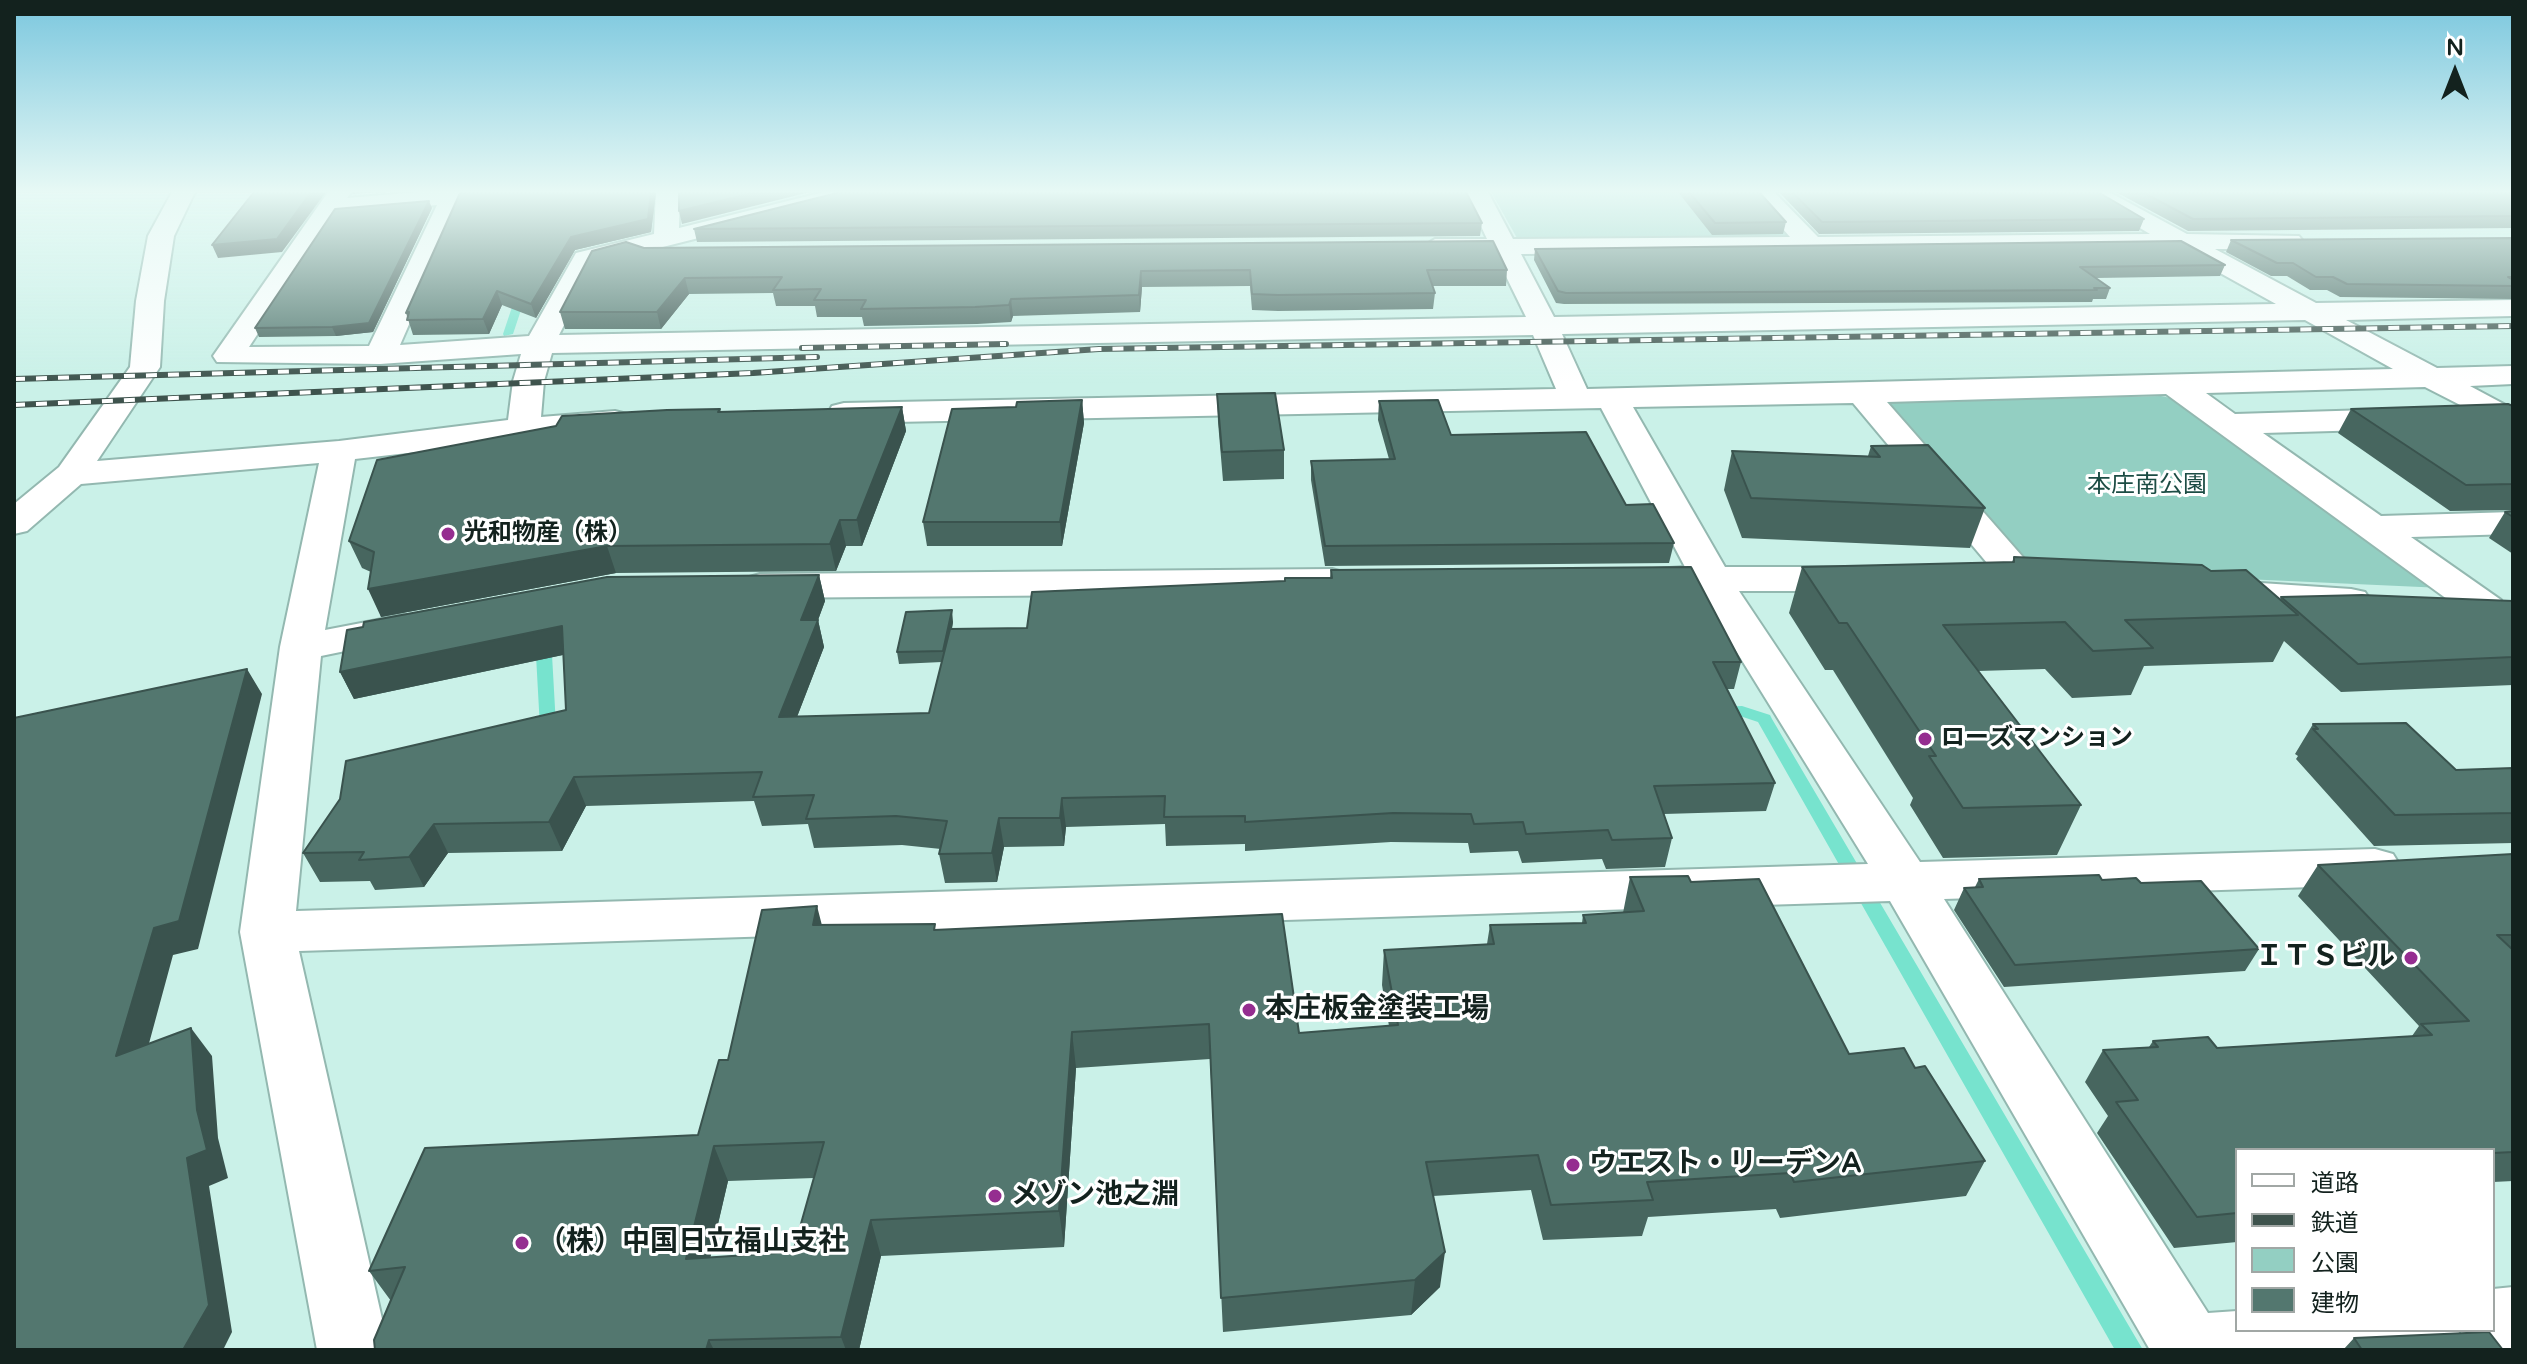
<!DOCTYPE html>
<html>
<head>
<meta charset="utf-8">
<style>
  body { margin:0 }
  #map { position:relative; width:2527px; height:1364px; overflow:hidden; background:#caf1e8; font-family:"Varela Round","Noto Sans JP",sans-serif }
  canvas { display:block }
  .frame { position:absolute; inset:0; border:16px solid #13221e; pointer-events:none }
  .legend { position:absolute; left:2235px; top:1148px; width:260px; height:184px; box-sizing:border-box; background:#fff; border:2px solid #a1a7a5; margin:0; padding:10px 14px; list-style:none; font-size:24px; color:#13221e }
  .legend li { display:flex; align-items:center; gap:16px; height:40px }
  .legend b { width:40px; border:2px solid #a1a7a5 }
  .north { position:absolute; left:2415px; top:32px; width:80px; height:80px; -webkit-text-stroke:6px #fff; paint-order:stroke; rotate:0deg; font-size:22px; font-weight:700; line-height:32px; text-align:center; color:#13221e }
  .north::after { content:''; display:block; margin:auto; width:28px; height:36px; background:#13221e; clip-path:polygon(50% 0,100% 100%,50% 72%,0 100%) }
</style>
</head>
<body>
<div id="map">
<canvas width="2527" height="1364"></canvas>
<div class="frame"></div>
<ul class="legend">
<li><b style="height:10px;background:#fff"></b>道路</li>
<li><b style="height:10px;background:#3e534d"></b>鉄道</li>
<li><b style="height:22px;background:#93cfc2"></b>公園</li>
<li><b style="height:22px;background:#53776f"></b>建物</li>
</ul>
<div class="north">N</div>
</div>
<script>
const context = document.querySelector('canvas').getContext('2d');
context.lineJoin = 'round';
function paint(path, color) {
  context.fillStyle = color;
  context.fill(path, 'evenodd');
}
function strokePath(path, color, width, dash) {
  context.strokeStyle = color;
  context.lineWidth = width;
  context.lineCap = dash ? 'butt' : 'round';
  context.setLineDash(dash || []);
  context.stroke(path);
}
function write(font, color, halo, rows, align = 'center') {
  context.font = font + ' "Varela Round","Noto Sans JP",sans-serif';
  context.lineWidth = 6;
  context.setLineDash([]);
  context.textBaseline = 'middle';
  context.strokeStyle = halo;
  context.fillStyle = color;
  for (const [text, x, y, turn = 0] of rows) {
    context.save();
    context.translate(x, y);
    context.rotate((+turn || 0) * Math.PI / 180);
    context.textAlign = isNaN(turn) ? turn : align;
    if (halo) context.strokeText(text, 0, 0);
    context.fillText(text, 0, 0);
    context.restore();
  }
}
paint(new Path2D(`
  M 1491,192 L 1750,192 L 1791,234 L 1787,240 L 1532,241 L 1517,238 Z
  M 2161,396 L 2180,400 L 2443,588 L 2046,570 L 2012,561 L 1879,403 Z`), '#93cfc2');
paint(new Path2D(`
  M 522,289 L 527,292 L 513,334 L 504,336 L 503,334 L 517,292 Z
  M 543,632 L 551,637 L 556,726 L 561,731 L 553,736 L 540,728 L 535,637 Z
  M 1742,706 L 1770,715 L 1772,719 L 2143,1350 L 2115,1350 L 1758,722 L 1740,716 L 1719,717 L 1711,712 L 1719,707 Z`), '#77e3ce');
const minor = new Path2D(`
  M 172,192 L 195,192 L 174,236 L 164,301 L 160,367 L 97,461 L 339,441 L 508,420 L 513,381 L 521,354 L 380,364 L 217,362 L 213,356 L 328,192 L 351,192 L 347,198 L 419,192 L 515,192 L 504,199 L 462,203 L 400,345 L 529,336 L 576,253 L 654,234 L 656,192 L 680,192 L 679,228 L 824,192 L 865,192 L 862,197 L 595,264 L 559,335 L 1526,317 L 1495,254 L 1435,255 L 1422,247 L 1435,239 L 1487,239 L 1465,192 L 1488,192 L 1513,239 L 1790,237 L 1750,192 L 1774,192 L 1818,237 L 2150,234 L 2080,192 L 2109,192 L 2187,234 L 2299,236 L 2303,241 L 2299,246 L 2290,249 L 2215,249 L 2316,303 L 2513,300 L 2513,316 L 2346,320 L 2437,368 L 2513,366 L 2513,384 L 2470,386 L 2513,409 L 2513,432 L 2425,387 L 2206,393 L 2235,414 L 2403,409 L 2415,412 L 2419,419 L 2415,426 L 2403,429 L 2263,433 L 2381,516 L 2513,512 L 2513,534 L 2411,537 L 2501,600 L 2507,609 L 2501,618 L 2487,621 L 2473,618 L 2166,394 L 1887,402 L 2036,572 L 2042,580 L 2036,588 L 2022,592 L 2008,588 L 1853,403 L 1633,407 L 1725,567 L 1860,567 L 1874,571 L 1880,579 L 1874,587 L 1860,591 L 1739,591 L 1920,862 L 2375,849 L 2393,854 L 2401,867 L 2393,880 L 2375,885 L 1944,899 L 2208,1313 L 2237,1311 L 2237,1330 L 2460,1330 L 2451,1350 L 2150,1350 L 1890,901 L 299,951 L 389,1350 L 317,1350 L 240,932 L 280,647 L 319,463 L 81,484 L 27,531 L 14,534 L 14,504 L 59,467 L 130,367 L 136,301 L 148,236 ZM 437,205 L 369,346 L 249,347 L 337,214 ZM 2177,249 L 2276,304 L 1554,317 L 1521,254 ZM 2305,320 L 2393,369 L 1587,389 L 1562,334 ZM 1533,335 L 1556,389 L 844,403 L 832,406 L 828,413 L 832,420 L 844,423 L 1601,408 L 1685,567 L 1622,571 L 1616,579 L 1622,587 L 1636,591 L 1699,591 L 1868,864 L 296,911 L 321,656 L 418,636 L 424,627 L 418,618 L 403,615 L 325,630 L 355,459 L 627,428 L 631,421 L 627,414 L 615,411 L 541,417 L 544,381 L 552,353 Z
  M 1332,569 L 1346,573 L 1352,581 L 1346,589 L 1332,593 L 760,598 L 746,594 L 740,586 L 746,578 L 760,574 Z
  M 2216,580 L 2351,589 L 2365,592 L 2371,601 L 2365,610 L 2351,613 L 2202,601 L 2196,592 L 2202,583 Z
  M 2513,1287 L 2513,1350 L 2468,1349 L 2460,1330 L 2493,1330 L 2493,1289 Z`);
strokePath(minor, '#93b8b0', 4);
paint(minor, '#fff');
const rail = new Path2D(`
  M 802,348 L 1006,344
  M 14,379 L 817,357
  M 14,405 L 753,373 L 1099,349 L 2513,326`);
strokePath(rail, '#3e534d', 6);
strokePath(rail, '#fff', 4, [11]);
paint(new Path2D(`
  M 470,192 L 656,192 L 651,232 L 575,250 L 536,318 L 502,305 L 489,334 L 413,335 L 406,313 Z
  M 1678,192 L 1759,192 L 1786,222 L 1783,234 L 1712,235 Z
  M 1779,192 L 2098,192 L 2144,219 L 2139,231 L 1819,234 Z
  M 2116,192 L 2513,192 L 2513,228 L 2188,231 Z
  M 432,208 L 373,332 L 336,336 L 259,337 L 255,328 Z
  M 1482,223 L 1480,236 L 697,242 L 694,229 Z
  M 2513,238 L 2513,299 L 2340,297 L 2327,290 L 2310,290 L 2287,276 L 2271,276 L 2226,252 L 2231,240 Z
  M 644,248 L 1507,270 L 1506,286 L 1432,286 L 1435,293 L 1433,309 L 1278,311 L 1252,310 L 1250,286 L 1142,287 L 1140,312 L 1013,316 L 1011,322 L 977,324 L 864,326 L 862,317 L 817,317 L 815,306 L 776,306 L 773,293 L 689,294 L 661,329 L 565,329 L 560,312 Z
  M 1535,249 L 2225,265 L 2220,276 L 2096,278 L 2110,288 L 2106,299 L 2093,299 L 2092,302 L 1564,304 L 1556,303 L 1534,260 Z
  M 1217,394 L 1284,450 L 1284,479 L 1223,481 L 1218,422 Z
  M 1082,400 L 1084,423 L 1062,546 L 927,546 L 923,522 L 1016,407 Z
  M 1379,401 L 1451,435 L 1626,505 L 1674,543 L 1669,563 L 1325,566 L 1311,480 L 1311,461 L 1389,459 L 1378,420 Z
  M 2513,406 L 2513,510 L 2450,511 L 2338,433 L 2351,409 Z
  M 902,407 L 906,431 L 862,546 L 846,546 L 836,571 L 616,573 L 381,617 L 371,572 L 362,568 L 349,541 L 720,409 L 721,412 Z
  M 1871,446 L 1985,508 L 1970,548 L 1742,538 L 1724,490 L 1732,451 L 1868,456 Z
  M 2513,511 L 2513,554 L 2489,538 L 2505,512 Z
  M 2014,557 L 2211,571 L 2280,599 L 2281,597 L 2513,601 L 2513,685 L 2341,692 L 2284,641 L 2273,662 L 2144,666 L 2131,695 L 2072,698 L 2045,669 L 1978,671 L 2081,805 L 2057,855 L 1943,858 L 1910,805 L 1913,798 L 1833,670 L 1825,670 L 1789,613 L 1802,567 L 2012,562 Z
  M 1331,570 L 1741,662 L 1734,689 L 1727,689 L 1775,783 L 1766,811 L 1664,814 L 1672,838 L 1665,867 L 1606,869 L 1602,859 L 1522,863 L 1518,851 L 1470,853 L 1468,843 L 1391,842 L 1245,851 L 1245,844 L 1166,846 L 1165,824 L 1066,827 L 1064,846 L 1004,847 L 997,882 L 945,883 L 939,854 L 941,849 L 902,845 L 814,848 L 808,824 L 762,826 L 754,801 L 586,806 L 562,851 L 448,853 L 424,887 L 375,890 L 370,881 L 320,882 L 303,853 L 566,710 L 563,655 L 354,699 L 340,672 L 819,575 L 825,601 L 818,620 L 824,647 L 797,717 L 929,713 L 942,662 L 899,664 L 897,652 L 953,622 L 952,629 L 1027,628 L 1284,581 L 1330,578 Z
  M 2313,724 L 2456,770 L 2513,768 L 2513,843 L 2374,846 L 2296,759 L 2298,756 L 2295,754 Z
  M 2513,854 L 2513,1181 L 2493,1182 L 2493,1150 L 2237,1150 L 2237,1242 L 2174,1248 L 2097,1133 L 2108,1116 L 2085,1082 L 2103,1050 L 2149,1047 L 2153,1041 L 2217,1048 L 2412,1036 L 2419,1026 L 2298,896 L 2318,865 Z
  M 1630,877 L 1691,882 L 1849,1054 L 1915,1068 L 1985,1161 L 1966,1196 L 1780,1218 L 1776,1209 L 1648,1217 L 1642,1236 L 1543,1240 L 1531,1190 L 1433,1196 L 1440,1287 L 1411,1315 L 1223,1332 L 1210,1059 L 1076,1068 L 1064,1247 L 881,1256 L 859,1350 L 375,1350 L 391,1301 L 369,1271 L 698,1135 L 728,1060 L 822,925 L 936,930 L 1299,1033 L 1389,1026 L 1382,985 L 1384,950 L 1487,944 L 1490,925 L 1582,923 L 1583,915 L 1623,913 ZM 814,1178 L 793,1252 L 710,1257 L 728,1181 Z
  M 1979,879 L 2102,880 L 2141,883 L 2259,949 L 2245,971 L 2004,987 L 1954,910 L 1964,888 L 1975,887 Z
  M 2354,1338 L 2503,1350 L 2343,1350 Z`), '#47665f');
paint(new Path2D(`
  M 311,192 L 326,192 L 282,252 L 218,258 L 212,245 Z
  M 352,192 L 379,192 L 353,194 Z
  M 651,192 L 656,192 L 651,232 L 575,250 L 536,318 L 531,304 L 571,237 Z
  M 757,192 L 810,192 L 682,224 L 679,211 Z
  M 429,201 L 432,208 L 373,332 L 336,336 L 332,327 Z
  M 1141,271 L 1142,287 L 1140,312 L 1139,295 Z
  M 685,278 L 689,294 L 661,329 L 657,312 Z
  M 497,291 L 502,305 L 489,334 L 483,319 Z
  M 1011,299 L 1013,316 L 1011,322 L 1009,305 Z
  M 1082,400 L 1084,423 L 1062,546 L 1060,522 Z
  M 902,407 L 906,431 L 862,546 L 857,520 Z
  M 840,520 L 846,546 L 836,571 L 830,544 Z
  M 607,546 L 616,573 L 381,617 L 368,589 Z
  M 819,575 L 825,601 L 818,620 L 824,647 L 786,745 L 779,717 L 801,620 Z
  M 952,610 L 953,622 L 945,662 L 943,651 Z
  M 562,626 L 572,653 L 354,699 L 340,672 Z
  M 247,669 L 262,694 L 198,949 L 173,955 L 138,1084 L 116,1056 L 154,928 Z
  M 574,777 L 586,806 L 562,851 L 549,822 Z
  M 1062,798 L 1066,827 L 1064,846 L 1060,818 Z
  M 999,818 L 1004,847 L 997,882 L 992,853 Z
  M 434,824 L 448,853 L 424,887 L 409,857 Z
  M 817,906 L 826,941 L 813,925 Z
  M 191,1028 L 212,1056 L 218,1138 L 228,1178 L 209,1186 L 232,1332 L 223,1350 L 183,1350 L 187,1158 L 197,1110 Z
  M 1072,1032 L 1076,1068 L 1064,1247 L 1059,1211 Z
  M 714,1146 L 728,1181 L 702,1294 L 686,1259 Z
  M 871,1220 L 881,1256 L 859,1350 L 846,1350 L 841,1337 Z
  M 1445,1252 L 1440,1287 L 1411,1315 L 1415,1280 Z
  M 709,1340 L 714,1350 L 706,1350 Z`), '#3a534e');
const building = new Path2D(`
  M 254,192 L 311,192 L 277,239 L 212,245 Z
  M 470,192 L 651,192 L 648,219 L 571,237 L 531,304 L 497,291 L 483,319 L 407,320 L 409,312 L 406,313 L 460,193 Z
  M 679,192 L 757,192 L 679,211 Z
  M 841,192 L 1466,192 L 1482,223 L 694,229 Z
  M 1689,192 L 1759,192 L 1786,222 L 1715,223 Z
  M 1792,192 L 2098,192 L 2144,219 L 1822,222 Z
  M 2142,192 L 2513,192 L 2513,216 L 2193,219 Z
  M 429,201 L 369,323 L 332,327 L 255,328 L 335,209 Z
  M 2513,238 L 2513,277 L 2508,277 L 2513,280 L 2513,286 L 2347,284 L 2333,277 L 2316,277 L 2293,263 L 2277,263 L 2231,240 Z
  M 1493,241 L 1507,270 L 1427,270 L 1435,293 L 1278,295 L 1252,294 L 1250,270 L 1141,271 L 1139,295 L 1011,299 L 1009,305 L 975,307 L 861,309 L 866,300 L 814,300 L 821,289 L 773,290 L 782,277 L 685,278 L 657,312 L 560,312 L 592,251 L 626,242 L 644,248 Z
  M 2181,241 L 2225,265 L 2080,267 L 2110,288 L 2094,288 L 2097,290 L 1566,293 L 1558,291 L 1535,249 Z
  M 1275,393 L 1284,450 L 1222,452 L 1217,394 Z
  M 1082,400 L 1060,522 L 923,522 L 952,409 L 1016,407 L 1017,402 Z
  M 1438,400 L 1451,435 L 1586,432 L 1626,505 L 1653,504 L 1674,543 L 1325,546 L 1311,461 L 1395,459 L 1379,401 Z
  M 2508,404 L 2513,406 L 2513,484 L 2466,485 L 2351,409 Z
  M 902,407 L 857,520 L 840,520 L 830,544 L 607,546 L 368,589 L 374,552 L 349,541 L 377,460 L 556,426 L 562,416 L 667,410 L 720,409 L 718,412 Z
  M 1928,445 L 1985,508 L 1751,498 L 1732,451 L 1880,457 L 1871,446 Z
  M 2513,511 L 2513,517 L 2505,512 Z
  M 2014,557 L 2202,565 L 2211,571 L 2246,570 L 2298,615 L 2125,620 L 2153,648 L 2093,651 L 2065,622 L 1943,625 L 2081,805 L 1963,808 L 1929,756 L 1936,756 L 1847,623 L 1839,623 L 1802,567 L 2014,562 Z
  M 1691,567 L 1741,662 L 1713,662 L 1775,783 L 1654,786 L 1672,838 L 1612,840 L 1608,830 L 1526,834 L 1523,822 L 1474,824 L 1471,814 L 1393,813 L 1245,822 L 1245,816 L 1164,817 L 1165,796 L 1062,798 L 1060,818 L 999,818 L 992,853 L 939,854 L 947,821 L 896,816 L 806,819 L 814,795 L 753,797 L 762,772 L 574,777 L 549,822 L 434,824 L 409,857 L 359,860 L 364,852 L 303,853 L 340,799 L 346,761 L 566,710 L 562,626 L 340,672 L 347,630 L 363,627 L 364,622 L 607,577 L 819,575 L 801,620 L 818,620 L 779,717 L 929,713 L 950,629 L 1027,628 L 1032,592 L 1285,581 L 1285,578 L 1332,578 L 1331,570 Z
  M 2362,595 L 2513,601 L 2513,657 L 2358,664 L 2281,597 Z
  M 952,610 L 943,651 L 897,652 L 906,612 Z
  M 247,669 L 179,921 L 154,928 L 116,1056 L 191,1028 L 197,1110 L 207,1150 L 187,1158 L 209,1305 L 183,1350 L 14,1350 L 14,718 Z
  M 2406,723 L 2456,770 L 2513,768 L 2513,813 L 2395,815 L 2313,729 L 2318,729 L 2313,724 Z
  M 2513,854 L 2513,935 L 2497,935 L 2513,950 L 2513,1152 L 2493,1153 L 2493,1150 L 2237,1150 L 2237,1213 L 2197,1217 L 2116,1102 L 2138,1100 L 2103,1050 L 2158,1047 L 2153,1041 L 2208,1037 L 2217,1048 L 2432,1035 L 2421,1024 L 2469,1021 L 2318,865 Z
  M 2099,875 L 2102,880 L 2136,878 L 2141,883 L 2201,881 L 2259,949 L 2015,965 L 1964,888 L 1983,887 L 1979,879 Z
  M 1688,876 L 1691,882 L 1759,879 L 1849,1054 L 1904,1048 L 1915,1068 L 1925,1066 L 1985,1161 L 1794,1182 L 1790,1173 L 1647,1182 L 1653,1200 L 1551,1205 L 1538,1155 L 1426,1162 L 1445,1252 L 1415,1280 L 1221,1298 L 1209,1024 L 1072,1032 L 1059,1211 L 871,1220 L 841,1337 L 709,1340 L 706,1350 L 375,1350 L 374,1340 L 405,1267 L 369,1271 L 425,1148 L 698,1135 L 719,1060 L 728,1060 L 762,910 L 817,906 L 813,925 L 935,924 L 934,930 L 1282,914 L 1299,1033 L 1398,1025 L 1384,950 L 1494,944 L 1490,925 L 1586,923 L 1583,915 L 1644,911 L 1630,877 ZM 824,1142 L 793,1252 L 686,1259 L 714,1146 Z
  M 2489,1332 L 2503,1350 L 2362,1350 L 2354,1338 Z`);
paint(building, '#53776f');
strokePath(building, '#3a534e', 2);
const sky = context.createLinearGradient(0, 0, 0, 383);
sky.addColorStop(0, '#7bc7de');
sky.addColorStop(0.5, '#e7f9f5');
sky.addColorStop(1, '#e7f9f500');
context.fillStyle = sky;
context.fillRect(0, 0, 2527, 383);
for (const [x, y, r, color] of [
  [448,534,8,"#952d90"],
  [1925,739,8,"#952d90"],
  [2411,958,8,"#952d90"],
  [1249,1010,8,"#952d90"],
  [1573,1165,8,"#952d90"],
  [995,1196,8,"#952d90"],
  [522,1243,8,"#952d90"]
]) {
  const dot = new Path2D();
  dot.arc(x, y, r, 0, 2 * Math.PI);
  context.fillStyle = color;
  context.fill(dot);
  strokePath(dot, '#fff', 3);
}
write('24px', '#1c4c44', '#fff', [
  ["本庄南公園",2147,486]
]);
write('bold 24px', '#13221e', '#fff', [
  ["光和物産（株）",464,534],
  ["ローズマンション",1941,739]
], 'left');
write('bold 28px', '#13221e', '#fff', [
  ["ＩＴＳビル",2395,958,"right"],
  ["本庄板金塗装工場",1265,1010],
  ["ウエスト・リーデンA",1589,1165],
  ["メゾン池之淵",1011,1196],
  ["（株）中国日立福山支社",538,1243]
], 'left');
</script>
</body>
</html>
